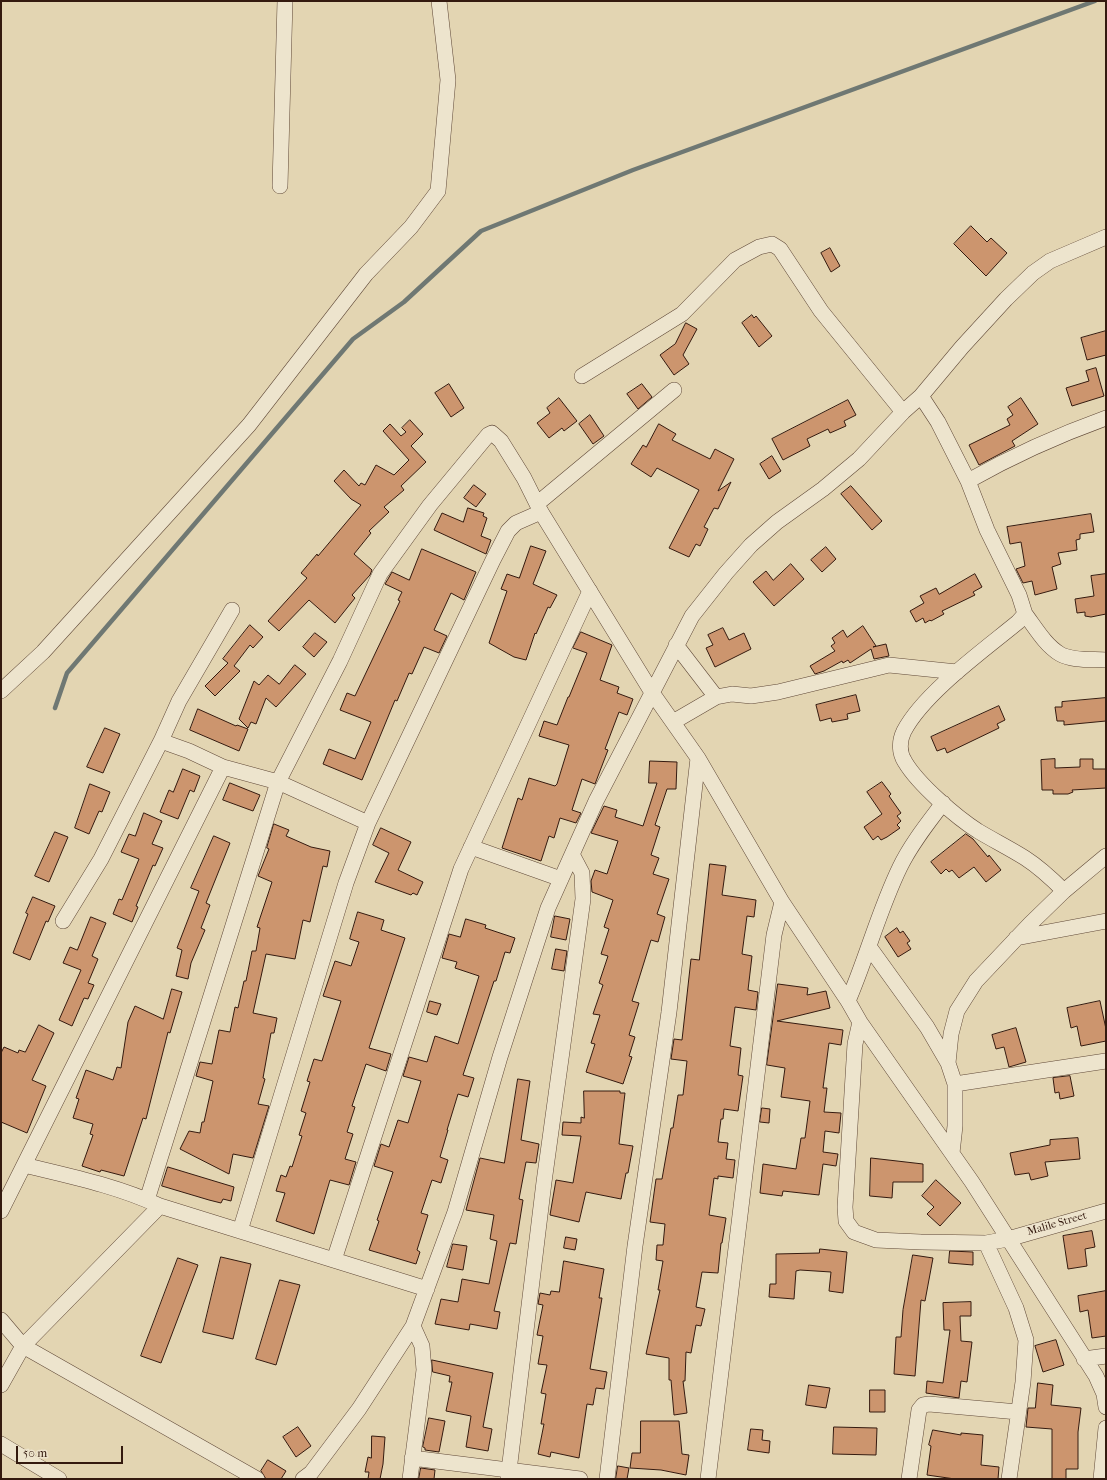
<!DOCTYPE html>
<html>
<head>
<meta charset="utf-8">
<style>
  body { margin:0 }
  #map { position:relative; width:1107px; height:1480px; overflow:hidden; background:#e3d5b2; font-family:"IM FELL French Canon",serif }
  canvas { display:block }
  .frame { position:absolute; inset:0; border:2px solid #341a0f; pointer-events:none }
  .scale { position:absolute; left:16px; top:1446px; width:107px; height:18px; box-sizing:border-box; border:2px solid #341a0f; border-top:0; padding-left:5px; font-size:12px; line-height:14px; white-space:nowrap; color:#341a0f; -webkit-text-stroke:3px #ede4cd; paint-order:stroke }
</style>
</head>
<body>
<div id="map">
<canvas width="1107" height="1480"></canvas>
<div class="frame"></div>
<div class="scale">50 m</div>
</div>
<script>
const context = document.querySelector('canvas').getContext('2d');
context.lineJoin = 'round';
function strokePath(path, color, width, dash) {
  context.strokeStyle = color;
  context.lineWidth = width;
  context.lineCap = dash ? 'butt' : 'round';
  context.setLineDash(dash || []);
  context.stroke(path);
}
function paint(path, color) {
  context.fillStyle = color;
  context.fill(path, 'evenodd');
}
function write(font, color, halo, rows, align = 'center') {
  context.font = font + ' "IM FELL French Canon",serif';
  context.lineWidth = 3;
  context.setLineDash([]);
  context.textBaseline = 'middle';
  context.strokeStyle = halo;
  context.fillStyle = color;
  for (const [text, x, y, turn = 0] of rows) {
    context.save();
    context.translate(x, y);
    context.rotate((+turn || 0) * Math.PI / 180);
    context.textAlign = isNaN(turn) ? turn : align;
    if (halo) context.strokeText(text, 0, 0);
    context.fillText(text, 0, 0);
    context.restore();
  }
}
strokePath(new Path2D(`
  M 55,708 L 67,673 L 353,339 L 404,302 L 481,231 L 633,170 L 1095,1`), '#6f7873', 4.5);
const building = new Path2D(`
  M 971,226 L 987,242 L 991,238 L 1007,253 L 986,276 L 954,244 Z
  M 830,248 L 840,266 L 831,272 L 821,253 Z
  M 752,315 L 754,318 L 756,316 L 772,336 L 759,347 L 742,323 Z
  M 686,323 L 697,329 L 683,355 L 689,364 L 674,375 L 660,355 L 675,344 Z
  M 1106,331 L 1106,355 L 1087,360 L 1081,338 Z
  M 1096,368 L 1104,396 L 1072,406 L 1066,388 L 1089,381 L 1086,371 Z
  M 449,384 L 464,408 L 451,417 L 435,393 Z
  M 642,384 L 652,397 L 638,409 L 627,394 Z
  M 559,398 L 577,421 L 564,431 L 562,428 L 549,438 L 537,423 L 550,413 L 547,408 Z
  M 1021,398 L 1038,424 L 1012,441 L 1015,446 L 979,465 L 969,445 L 1010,425 L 1007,419 L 1013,415 L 1008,407 Z
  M 848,400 L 856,415 L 844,421 L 846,426 L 830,433 L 828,429 L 807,439 L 810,446 L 783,460 L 772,439 Z
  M 590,415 L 604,436 L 593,444 L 579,424 Z
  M 410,420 L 423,434 L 411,446 L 426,462 L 401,486 L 404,490 L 384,507 L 389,512 L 369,531 L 371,533 L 354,554 L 372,570 L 370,575 L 352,595 L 355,598 L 335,623 L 309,600 L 279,631 L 268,621 L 307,578 L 301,573 L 317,554 L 318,556 L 361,505 L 351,499 L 334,481 L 344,470 L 359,486 L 361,483 L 365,485 L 376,465 L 394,475 L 409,460 L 383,431 L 390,424 L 401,436 L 406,432 L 402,428 Z
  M 659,424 L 676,434 L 672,440 L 710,459 L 715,449 L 734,459 L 718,491 L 731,482 L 718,509 L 714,508 L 704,527 L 708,529 L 702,542 L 700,546 L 696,544 L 689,557 L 669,548 L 699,490 L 657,468 L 651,477 L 631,464 L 643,445 L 646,447 Z
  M 772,456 L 781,471 L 769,479 L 760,464 Z
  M 474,485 L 486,494 L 476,507 L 464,498 Z
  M 851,486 L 882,521 L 872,530 L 841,494 Z
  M 468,508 L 484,513 L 483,516 L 487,518 L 481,536 L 491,540 L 486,554 L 434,530 L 442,513 L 463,522 Z
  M 1091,514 L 1094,532 L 1080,534 L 1080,539 L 1076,540 L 1077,550 L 1058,553 L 1061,564 L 1052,567 L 1057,589 L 1035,595 L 1032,581 L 1023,583 L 1016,569 L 1025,566 L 1021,542 L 1010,544 L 1007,527 Z
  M 531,546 L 546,551 L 533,584 L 557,595 L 550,608 L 548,607 L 536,634 L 535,633 L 526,660 L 514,657 L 489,643 L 507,591 L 501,589 L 507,574 L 519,578 Z
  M 826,547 L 836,559 L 822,572 L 811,560 Z
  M 422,549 L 476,572 L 464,600 L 451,593 L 434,630 L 447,636 L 439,653 L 424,647 L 412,674 L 409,673 L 397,701 L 395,700 L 362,780 L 323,764 L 329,749 L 355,759 L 371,722 L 340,710 L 347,693 L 355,696 L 400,601 L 398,600 L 402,592 L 385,584 L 388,579 L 392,572 L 409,580 Z
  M 791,564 L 804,579 L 774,606 L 753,582 L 766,571 L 773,580 Z
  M 975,574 L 982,587 L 973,592 L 975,595 L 942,611 L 944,614 L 931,621 L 930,620 L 925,623 L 923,618 L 916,622 L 910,611 L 924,603 L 920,596 L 936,588 L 939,594 Z
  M 1106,574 L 1106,614 L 1091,617 L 1085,616 L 1085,612 L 1077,613 L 1075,599 L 1094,596 L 1091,576 Z
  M 250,625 L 263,637 L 253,648 L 250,645 L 234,666 L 240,671 L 215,696 L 205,686 L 228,663 L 223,659 Z
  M 863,626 L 876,646 L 873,647 L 886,644 L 889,656 L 874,659 L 871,649 L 850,663 L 848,660 L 843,663 L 842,661 L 824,671 L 815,674 L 810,666 L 835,651 L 831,646 L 835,643 L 832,638 L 843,630 L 847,637 Z
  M 723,628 L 729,640 L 744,633 L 751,649 L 715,667 L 706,648 L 713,645 L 708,635 Z
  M 581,632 L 612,645 L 600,680 L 619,687 L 617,693 L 633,699 L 627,715 L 619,712 L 605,749 L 608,750 L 603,763 L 595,784 L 582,779 L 572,810 L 581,813 L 576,823 L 560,818 L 554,838 L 549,836 L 541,861 L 502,848 L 518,798 L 522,800 L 529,778 L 555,786 L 557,784 L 569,745 L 539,736 L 544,721 L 557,725 L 568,697 L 569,697 L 587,653 L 573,648 Z
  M 315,633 L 327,642 L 314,657 L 303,647 Z
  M 295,665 L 306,674 L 276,707 L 266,698 L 256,724 L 251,722 L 248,728 L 239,719 L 254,681 L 259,685 L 268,675 L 279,684 Z
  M 856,695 L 860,711 L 847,714 L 848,719 L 832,722 L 831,718 L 820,721 L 816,705 Z
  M 1106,698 L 1106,721 L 1064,725 L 1064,721 L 1057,721 L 1055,707 L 1062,707 L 1062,702 Z
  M 999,706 L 1005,720 L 997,724 L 999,728 L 947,753 L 945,748 L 937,751 L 931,737 Z
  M 198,709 L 236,726 L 237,725 L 248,729 L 239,751 L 190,730 Z
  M 105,728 L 120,734 L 103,773 L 87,767 Z
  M 1055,759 L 1055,768 L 1080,767 L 1080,759 L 1093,759 L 1093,769 L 1106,769 L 1106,788 L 1072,790 L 1073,792 L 1068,794 L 1053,794 L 1053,790 L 1042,790 L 1041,760 Z
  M 650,761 L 677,762 L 676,789 L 667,789 L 655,825 L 660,827 L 651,855 L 659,858 L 653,874 L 669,879 L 657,914 L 665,917 L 658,942 L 651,940 L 632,1001 L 639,1003 L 629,1035 L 635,1037 L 629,1056 L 632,1057 L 623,1084 L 586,1072 L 595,1044 L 591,1043 L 600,1015 L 593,1014 L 603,985 L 599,983 L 608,956 L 601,954 L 609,929 L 604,927 L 613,900 L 592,892 L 591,881 L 595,870 L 607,874 L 618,841 L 591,833 L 604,806 L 617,810 L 615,817 L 643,826 L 657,783 L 649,783 Z
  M 183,769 L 200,776 L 194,792 L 190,790 L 178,819 L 160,812 L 169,790 L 173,792 Z
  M 882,782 L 891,794 L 889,796 L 901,813 L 897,816 L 901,821 L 897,825 L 900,828 L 887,837 L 881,840 L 878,836 L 873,840 L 864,827 L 882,814 L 867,792 Z
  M 230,783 L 260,795 L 253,811 L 223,800 Z
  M 90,784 L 110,792 L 102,812 L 99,811 L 89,834 L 75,828 Z
  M 144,813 L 162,821 L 152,844 L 163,848 L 155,866 L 153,865 L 136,906 L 138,907 L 132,922 L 113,914 L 119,899 L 122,900 L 139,859 L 121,852 L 129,834 L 135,836 Z
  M 274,824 L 289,830 L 286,836 L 311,847 L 330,851 L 327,867 L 323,866 L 310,922 L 303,920 L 295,959 L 266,954 L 253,1013 L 277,1018 L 274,1033 L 271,1033 L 263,1078 L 265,1079 L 258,1104 L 269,1106 L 253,1158 L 233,1154 L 229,1174 L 180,1149 L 189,1131 L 200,1133 L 202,1122 L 204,1122 L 213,1081 L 196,1076 L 200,1062 L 212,1064 L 219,1030 L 230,1032 L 235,1007 L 238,1008 L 244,981 L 246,981 L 252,951 L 256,951 L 260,928 L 257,927 L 272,882 L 258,876 L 269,849 L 267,848 Z
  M 381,828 L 411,842 L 398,870 L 423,882 L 417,895 L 413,893 L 411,895 L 375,882 L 389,853 L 373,845 Z
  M 55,832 L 68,837 L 49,882 L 35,876 Z
  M 966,834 L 973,839 L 988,857 L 989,855 L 1001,870 L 986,882 L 974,867 L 959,878 L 952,870 L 949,872 L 946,869 L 941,874 L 931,862 Z
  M 214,836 L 230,843 L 206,903 L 210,905 L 201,928 L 205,930 L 191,963 L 188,979 L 176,976 L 182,950 L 177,948 L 199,891 L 191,888 Z
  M 710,864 L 726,866 L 722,895 L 756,900 L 754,917 L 747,916 L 742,954 L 752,956 L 748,990 L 758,992 L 756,1010 L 735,1007 L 730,1046 L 741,1048 L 738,1075 L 743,1076 L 738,1111 L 724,1109 L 723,1119 L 721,1119 L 718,1142 L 728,1143 L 726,1159 L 735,1160 L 733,1178 L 718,1176 L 718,1179 L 714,1178 L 709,1215 L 726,1218 L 722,1243 L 721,1243 L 718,1273 L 702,1272 L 696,1307 L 705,1309 L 701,1326 L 696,1325 L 691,1353 L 686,1352 L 685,1381 L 683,1381 L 687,1413 L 674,1415 L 671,1380 L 669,1380 L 669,1358 L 646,1354 L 660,1290 L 658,1290 L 663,1261 L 656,1260 L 657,1245 L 663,1245 L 665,1224 L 650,1222 L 656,1179 L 662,1179 L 671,1128 L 673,1128 L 678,1095 L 683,1095 L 687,1061 L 671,1059 L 674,1039 L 682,1040 L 691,959 L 699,960 Z
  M 33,897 L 55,906 L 48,922 L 46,921 L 30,960 L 13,953 L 28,914 L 26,913 Z
  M 358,912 L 384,920 L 381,930 L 405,938 L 369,1048 L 391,1054 L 386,1071 L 366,1064 L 352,1106 L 355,1107 L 347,1132 L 353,1134 L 345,1159 L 356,1162 L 349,1185 L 330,1180 L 314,1234 L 276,1221 L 285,1193 L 276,1191 L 281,1175 L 286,1177 L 290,1166 L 292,1167 L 302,1136 L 299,1135 L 306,1113 L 301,1111 L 310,1082 L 307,1081 L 314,1059 L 322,1061 L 341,1001 L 323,996 L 335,961 L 351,966 L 359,942 L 350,939 Z
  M 555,916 L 570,919 L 566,940 L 551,937 Z
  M 91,917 L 106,923 L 92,956 L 98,959 L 88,983 L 94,985 L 88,999 L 84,998 L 72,1026 L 59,1020 L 81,970 L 63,963 L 70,947 L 77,950 Z
  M 466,919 L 486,925 L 485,928 L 515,938 L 510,953 L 505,952 L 496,981 L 494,981 L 463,1075 L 474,1078 L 468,1097 L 458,1094 L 447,1130 L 448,1130 L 440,1157 L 448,1160 L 441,1183 L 432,1180 L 421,1213 L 428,1215 L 417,1250 L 420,1252 L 416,1264 L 369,1250 L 379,1221 L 377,1220 L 393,1172 L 374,1166 L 381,1144 L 389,1147 L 398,1120 L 408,1123 L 421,1081 L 403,1076 L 409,1057 L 427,1062 L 435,1036 L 458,1044 L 479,976 L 455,968 L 457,962 L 442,958 L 449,934 L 460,937 Z
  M 897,928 L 900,933 L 903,931 L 910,941 L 907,943 L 911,949 L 898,957 L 885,937 Z
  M 556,949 L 567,951 L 564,971 L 552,969 Z
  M 778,984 L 808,988 L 807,995 L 826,991 L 830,1008 L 777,1021 L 843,1030 L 841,1045 L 829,1043 L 823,1088 L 827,1088 L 824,1112 L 841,1113 L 839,1133 L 825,1131 L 823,1152 L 838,1154 L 836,1166 L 823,1164 L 819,1195 L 783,1191 L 782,1196 L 760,1193 L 763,1164 L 796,1169 L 801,1138 L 805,1138 L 810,1101 L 781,1097 L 785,1068 L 767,1065 Z
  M 172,989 L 182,992 L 170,1033 L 168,1032 L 146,1119 L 143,1118 L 124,1176 L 101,1170 L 100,1172 L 82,1166 L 93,1135 L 90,1134 L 93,1124 L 73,1118 L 79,1099 L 76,1098 L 86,1070 L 113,1080 L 117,1067 L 121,1068 L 128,1022 L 135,1006 L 163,1019 Z
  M 430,1001 L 441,1004 L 437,1015 L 427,1012 Z
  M 1100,1001 L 1106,1029 L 1106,1041 L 1081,1046 L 1077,1026 L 1071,1028 L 1067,1008 Z
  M 39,1025 L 54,1033 L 32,1080 L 46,1086 L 27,1133 L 1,1122 L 1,1053 L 4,1047 L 18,1053 L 19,1050 L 25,1052 Z
  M 1016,1028 L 1026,1062 L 1009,1067 L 1004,1047 L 996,1049 L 992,1035 Z
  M 1070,1076 L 1074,1096 L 1060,1099 L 1059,1092 L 1055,1093 L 1053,1078 Z
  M 518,1079 L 530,1081 L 521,1140 L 539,1144 L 536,1163 L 526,1162 L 519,1199 L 523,1200 L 516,1244 L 510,1243 L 494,1311 L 500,1312 L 497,1329 L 470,1324 L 469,1330 L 435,1324 L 441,1299 L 458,1302 L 462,1279 L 489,1284 L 497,1241 L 490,1239 L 494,1215 L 466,1210 L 480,1158 L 504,1163 Z
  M 584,1091 L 620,1091 L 620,1093 L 625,1093 L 619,1144 L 633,1146 L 628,1173 L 626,1173 L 621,1199 L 586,1192 L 579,1222 L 550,1215 L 556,1180 L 573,1183 L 581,1136 L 562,1135 L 563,1122 L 581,1123 L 581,1117 L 584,1118 Z
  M 762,1108 L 770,1109 L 769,1123 L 760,1122 Z
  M 1078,1138 L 1080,1159 L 1045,1162 L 1048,1176 L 1031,1180 L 1029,1173 L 1015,1175 L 1010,1153 L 1050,1145 L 1050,1140 Z
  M 871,1158 L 923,1164 L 923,1182 L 893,1182 L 892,1198 L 870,1196 Z
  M 168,1167 L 234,1187 L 231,1201 L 223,1199 L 221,1203 L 209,1200 L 162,1186 Z
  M 936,1180 L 961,1203 L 940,1226 L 927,1214 L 934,1207 L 922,1196 Z
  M 1092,1231 L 1095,1247 L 1085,1249 L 1087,1266 L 1068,1269 L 1063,1236 Z
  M 566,1237 L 577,1239 L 575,1250 L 564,1248 Z
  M 453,1244 L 467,1246 L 463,1270 L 447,1267 Z
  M 820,1249 L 847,1252 L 843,1293 L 829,1291 L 831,1272 L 800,1270 L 796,1271 L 794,1299 L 769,1297 L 770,1284 L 776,1284 L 776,1254 L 819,1253 Z
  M 950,1251 L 973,1252 L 973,1265 L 949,1263 Z
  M 913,1255 L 933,1258 L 925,1301 L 921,1300 L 915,1376 L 894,1374 L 896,1337 L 901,1337 L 903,1310 Z
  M 221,1257 L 251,1264 L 233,1339 L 203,1332 Z
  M 178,1258 L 198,1265 L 161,1363 L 141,1356 Z
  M 564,1261 L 604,1269 L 599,1298 L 602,1298 L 590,1369 L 607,1372 L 604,1389 L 596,1388 L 593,1405 L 587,1404 L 579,1458 L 551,1452 L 550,1457 L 538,1454 L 544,1424 L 541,1424 L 546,1394 L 541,1393 L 547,1365 L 538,1364 L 543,1336 L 537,1335 L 543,1305 L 538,1304 L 540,1293 L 550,1295 L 551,1291 L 559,1292 Z
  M 280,1280 L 300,1285 L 276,1365 L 256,1359 Z
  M 1106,1291 L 1106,1336 L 1092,1338 L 1088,1310 L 1080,1312 L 1078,1296 Z
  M 971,1302 L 971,1316 L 960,1316 L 961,1341 L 972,1342 L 967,1382 L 961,1381 L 959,1398 L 926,1393 L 927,1381 L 943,1383 L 950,1330 L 944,1330 L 943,1303 Z
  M 1056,1340 L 1064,1365 L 1043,1372 L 1035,1346 Z
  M 432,1360 L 493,1373 L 483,1427 L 492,1429 L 488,1451 L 466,1447 L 471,1416 L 446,1411 L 452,1382 L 449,1382 L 450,1376 L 433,1372 Z
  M 1038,1383 L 1053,1385 L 1051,1405 L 1081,1408 L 1078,1432 L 1078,1469 L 1066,1469 L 1066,1479 L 1052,1479 L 1052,1429 L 1026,1427 L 1028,1408 L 1035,1408 Z
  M 809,1385 L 830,1388 L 826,1408 L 806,1405 Z
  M 870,1390 L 885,1390 L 885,1412 L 870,1412 Z
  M 429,1418 L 445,1421 L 439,1452 L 425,1450 L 425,1448 L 423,1447 Z
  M 641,1421 L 679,1421 L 682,1454 L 689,1455 L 686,1475 L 661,1470 L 630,1468 L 632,1453 L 640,1453 Z
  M 298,1427 L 311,1446 L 296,1457 L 283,1437 Z
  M 834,1427 L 877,1428 L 876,1455 L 833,1454 Z
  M 751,1429 L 763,1430 L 762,1440 L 770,1441 L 769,1453 L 748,1450 Z
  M 933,1430 L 961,1435 L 961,1433 L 983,1435 L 981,1465 L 999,1467 L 998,1479 L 955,1479 L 927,1475 L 931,1446 L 929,1445 Z
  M 372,1436 L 385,1437 L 383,1464 L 380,1479 L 368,1479 L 369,1472 L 365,1472 L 368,1457 L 371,1458 Z
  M 268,1460 L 286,1471 L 281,1479 L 266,1479 L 261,1471 Z
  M 618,1466 L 629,1468 L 627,1479 L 616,1479 Z
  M 421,1468 L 435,1470 L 434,1479 L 419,1479 Z`);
paint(building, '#cc956e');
strokePath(building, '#341a0f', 1);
const minor = new Path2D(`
  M 280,186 L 285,1
  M 582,376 L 682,314 L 735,260 L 759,247 L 772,244 L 780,249 L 821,311 L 903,412
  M 921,396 L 938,422 L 968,481 L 987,530 L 1019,595 L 1025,614 L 1018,622 C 984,650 924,693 904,731 C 899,741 899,753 905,762 C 918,784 956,817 978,831 C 993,840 1009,848 1025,858 C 1039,867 1052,879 1064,891
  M 968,481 C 1014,455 1056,436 1106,418
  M 538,503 L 674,390
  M 1025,614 C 1035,627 1045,645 1060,654 C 1072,661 1092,659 1106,660
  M 676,645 L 716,697
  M 1,691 L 43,652 L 249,425 L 366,274 L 411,227 L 438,191 L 448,80 L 439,1
  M 673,722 L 716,697 L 732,694 L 751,696 L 778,692 L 889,665 L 957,672
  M 223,767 L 278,782 L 368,823
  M 471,847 L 561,879
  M 63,921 L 101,859 L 161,741
  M 1016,938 L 1106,921
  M 870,948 L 927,1027 L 948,1063
  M 848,1001 C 867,957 879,910 900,867 C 911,844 928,823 943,803
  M 860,1022 L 855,1044 L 845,1207 L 846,1221 L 854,1232 L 876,1240 L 921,1242 L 986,1243 L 1008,1239 L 1106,1211
  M 955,1084 L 1106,1061
  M 952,1153 L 955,1126 L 955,1084 L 948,1063 L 951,1034 L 957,1011 L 976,981 L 1030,924 L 1064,891 L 1106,856
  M 24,1165 C 69,1176 118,1186 160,1206 L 427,1289
  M 147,1200 L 278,782 L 340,661 L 380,574 L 430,505 L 488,435 L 492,433 L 501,441 L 524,478 L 541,512 L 653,694 L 698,758 L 782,902 L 848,1001 L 860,1022 L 972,1182 L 1096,1376 L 1104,1394 L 1106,1407
  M 1,1211 L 223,767 L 189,751 L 161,741 L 179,701 L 232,610
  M 240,1231 L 346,883 L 368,823 L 493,560 L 508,531 L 516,523 L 541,512
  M 986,1243 L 1016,1308 L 1026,1340 L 1023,1382 L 1009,1479
  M 334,1260 L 461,869 L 590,591
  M 1,1320 L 23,1346 L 257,1479
  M 1084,1359 L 1106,1356
  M 1,1385 L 23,1346 L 160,1206
  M 1,1444 L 59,1479
  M 412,1458 L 580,1479
  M 303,1479 L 311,1473 L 359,1409 L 413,1326 L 455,1212 L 500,1057 L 548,908 L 596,801 L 692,616 L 726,573 L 751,545 L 777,522 L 823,489 L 859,459 L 903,412 L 921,396 L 962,347 L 1006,299 L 1033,273 L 1050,261 L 1106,237
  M 410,1479 L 424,1370 L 422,1346 L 413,1326
  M 508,1479 L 544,1182 L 583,899 L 582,873 L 573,856
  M 607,1479 L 635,1246 L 669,1012 L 698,758
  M 708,1479 L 774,935 L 782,902
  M 909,1479 L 919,1410 L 923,1405 L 929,1404 L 1018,1412
  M 1101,1479 L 1106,1428`);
strokePath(minor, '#604938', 16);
strokePath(minor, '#ede4cd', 15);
write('11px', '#341a0f', '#ede4cd', [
  ["Malile Street",1057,1224,-16]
]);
</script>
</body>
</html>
